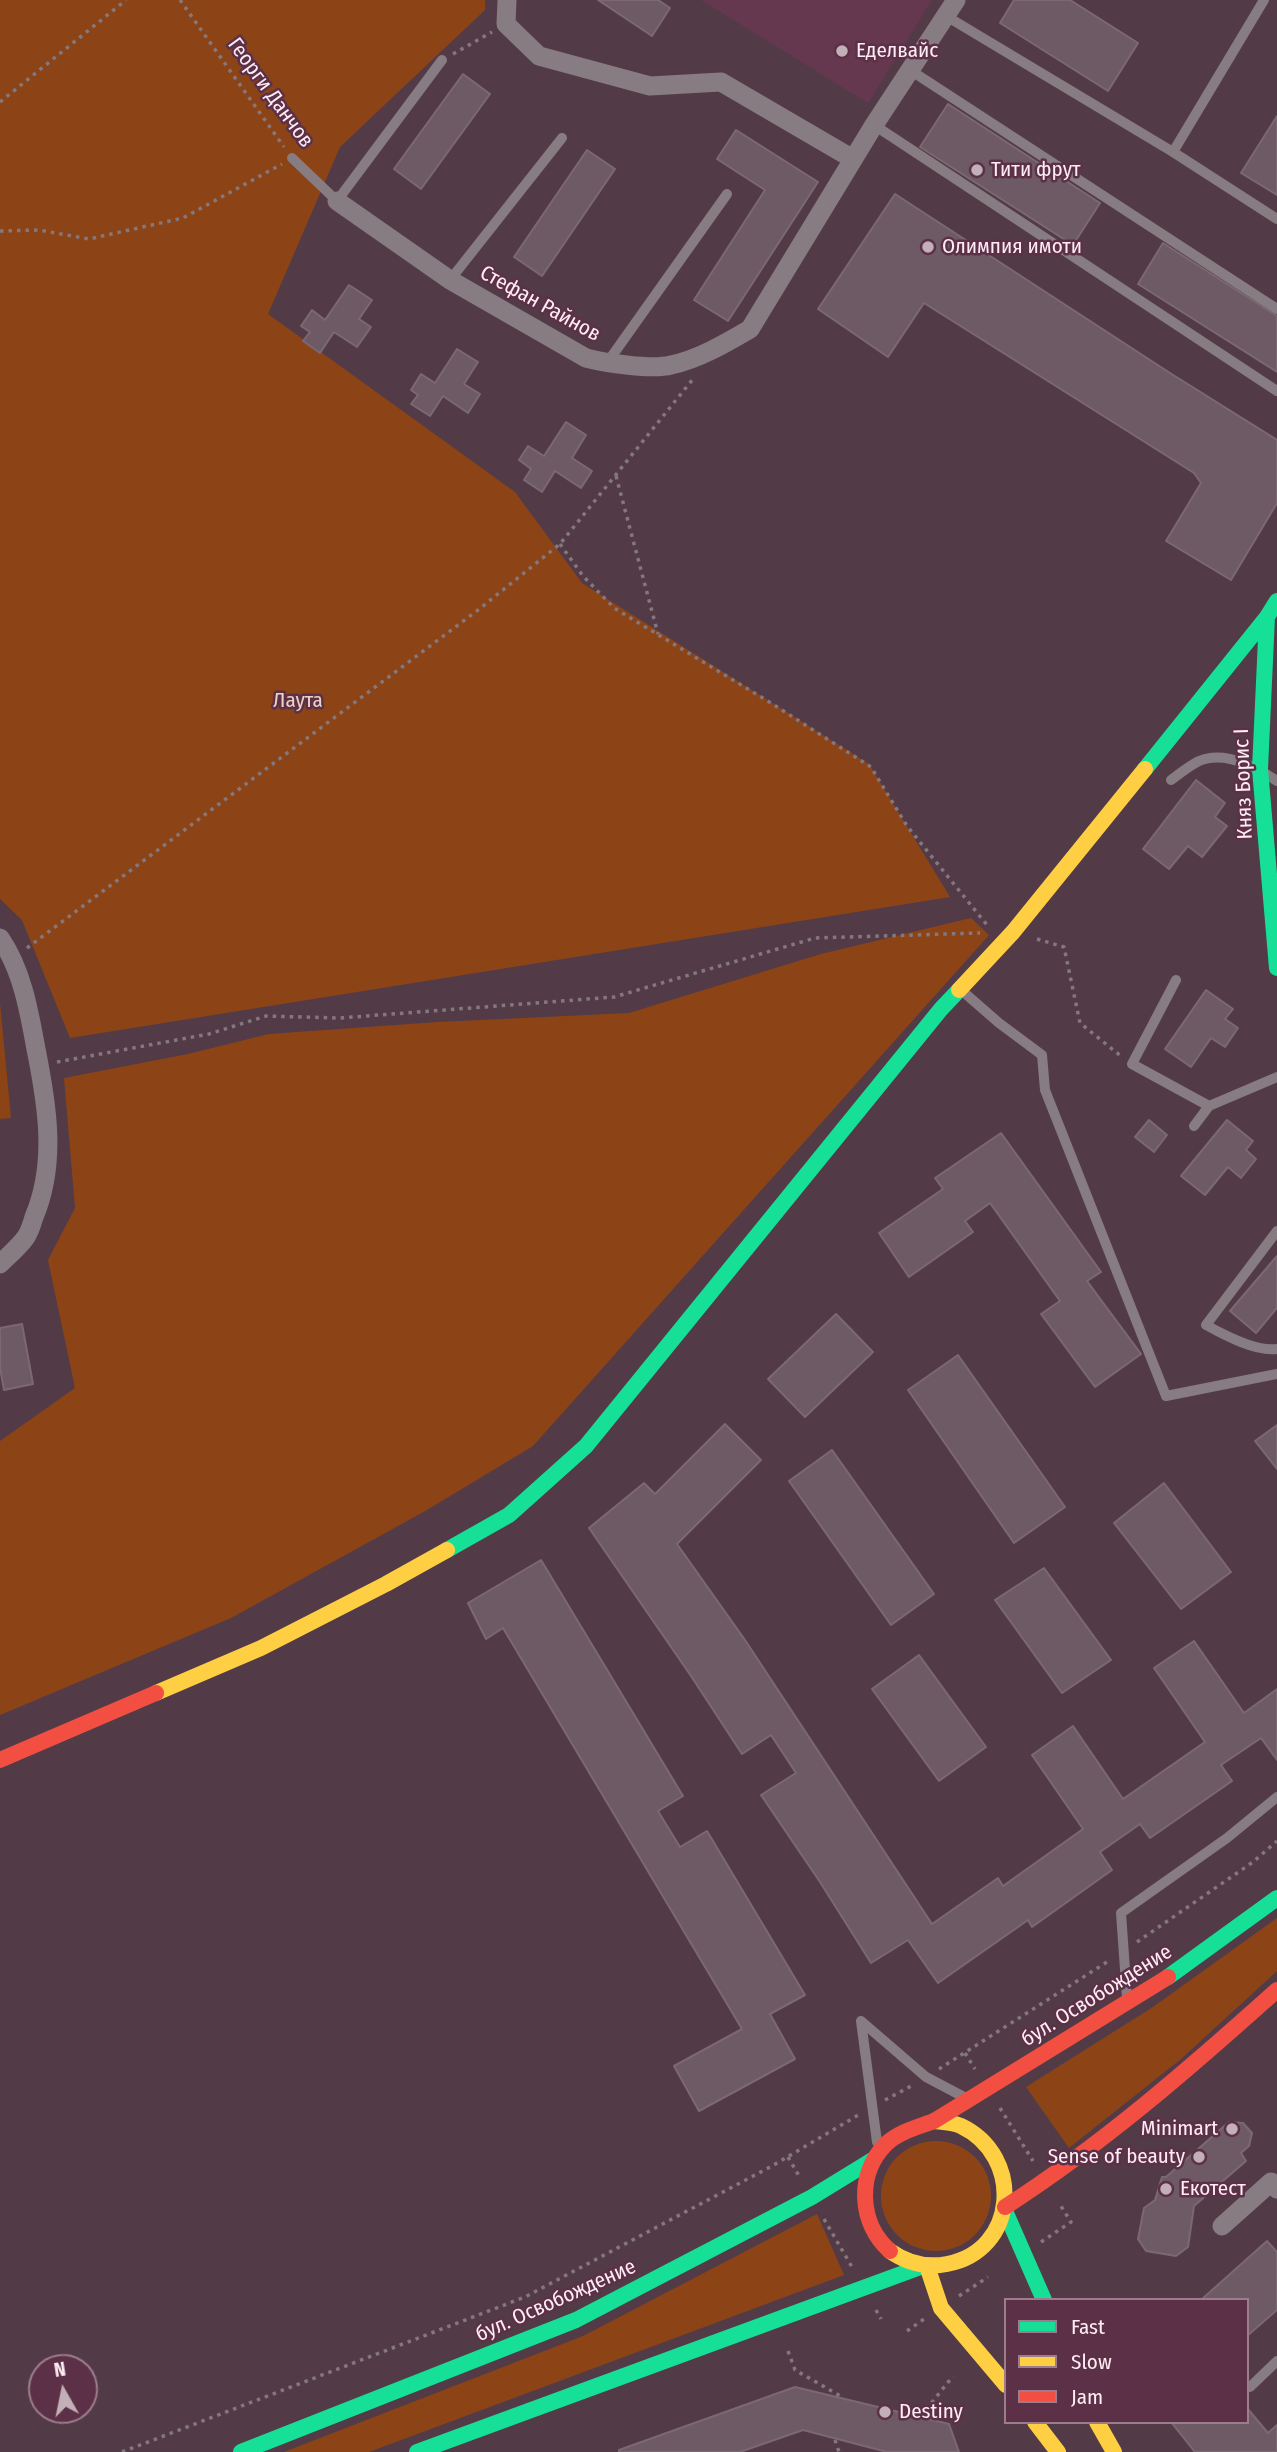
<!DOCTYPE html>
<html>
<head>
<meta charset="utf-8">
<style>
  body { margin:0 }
  #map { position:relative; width:1277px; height:2452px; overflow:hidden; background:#523b47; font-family:"Fira Sans Condensed",sans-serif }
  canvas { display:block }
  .legend { position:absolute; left:1004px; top:2298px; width:245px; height:126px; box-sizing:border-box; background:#5c3147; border:2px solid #9d7c8c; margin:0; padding:9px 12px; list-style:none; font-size:21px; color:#feedf4 }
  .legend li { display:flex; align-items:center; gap:14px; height:35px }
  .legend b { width:35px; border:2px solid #9d7c8c }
  .north { position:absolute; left:28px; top:2354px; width:70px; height:70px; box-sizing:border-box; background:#5c3147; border:2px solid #9d7c8c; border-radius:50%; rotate:351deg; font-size:19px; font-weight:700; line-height:28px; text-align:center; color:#feedf4 }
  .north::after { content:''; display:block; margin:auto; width:24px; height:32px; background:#c2afb7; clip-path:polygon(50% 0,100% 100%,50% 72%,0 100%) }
</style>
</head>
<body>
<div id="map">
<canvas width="1277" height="2452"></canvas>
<ul class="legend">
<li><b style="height:9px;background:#16e098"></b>Fast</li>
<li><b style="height:9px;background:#ffcf43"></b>Slow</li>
<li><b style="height:9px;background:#f24e42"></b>Jam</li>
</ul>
<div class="north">N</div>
</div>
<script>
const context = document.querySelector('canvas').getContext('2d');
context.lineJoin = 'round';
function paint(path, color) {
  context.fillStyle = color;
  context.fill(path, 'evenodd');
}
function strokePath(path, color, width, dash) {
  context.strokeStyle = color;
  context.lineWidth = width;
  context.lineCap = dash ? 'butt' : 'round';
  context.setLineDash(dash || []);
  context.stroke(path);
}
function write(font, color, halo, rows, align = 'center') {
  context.font = font + ' "Fira Sans Condensed",sans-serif';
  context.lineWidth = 5;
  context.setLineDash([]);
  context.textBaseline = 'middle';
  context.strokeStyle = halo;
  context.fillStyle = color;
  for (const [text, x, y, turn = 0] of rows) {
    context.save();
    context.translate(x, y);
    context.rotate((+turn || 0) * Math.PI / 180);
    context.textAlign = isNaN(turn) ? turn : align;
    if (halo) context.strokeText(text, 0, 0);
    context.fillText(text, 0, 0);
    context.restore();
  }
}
paint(new Path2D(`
  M 701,0 L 932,0 L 868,103 Z`), '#653850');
paint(new Path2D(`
  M 0,0 L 485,0 L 485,10 L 340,147 L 268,314 L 515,492 L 582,583 L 869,764 L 950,897 L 70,1038 L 22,920 L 0,899 Z
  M 971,918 L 989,935 L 533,1446 L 427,1510 L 231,1618 L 0,1715 L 0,1441 L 75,1388 L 48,1260 L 75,1208 L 64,1078 L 188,1054 L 269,1034 L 438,1022 L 629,1013 L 821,954 Z
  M 0,1003 L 11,1118 L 0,1119 Z
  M 1277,1918 L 1277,1971 L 1181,2059 L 1069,2148 L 1026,2087 L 1153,2007 Z
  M881 2196a55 55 0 1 1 110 0a55 55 0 1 1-110 0Z
  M 817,2214 L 844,2275 L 369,2452 L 284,2452 L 583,2336 Z`), '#8c4417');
const building = new Path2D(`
  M 598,0 L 658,0 L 670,8 L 652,36 Z
  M 1014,0 L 1070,0 L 1138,43 L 1108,91 L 1000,23 Z
  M 463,74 L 490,94 L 421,189 L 394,169 Z
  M 948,104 L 1100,203 L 1073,245 L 920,147 Z
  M 1277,116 L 1277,195 L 1241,173 Z
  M 736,130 L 818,182 L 728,321 L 694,300 L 765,190 L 717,159 Z
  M 587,150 L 615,169 L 542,276 L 514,257 Z
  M 895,194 L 1170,373 L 1277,440 L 1277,503 L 1231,580 L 1166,541 L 1201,483 L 1194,473 L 924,303 L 888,357 L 818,309 Z
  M 1163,243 L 1277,316 L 1277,372 L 1138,284 Z
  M 349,285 L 372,300 L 359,319 L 371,327 L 357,347 L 334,332 L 320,353 L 303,341 L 310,332 L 301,326 L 312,310 L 325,320 Z
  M 457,349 L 478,362 L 464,384 L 480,394 L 468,413 L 443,396 L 430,416 L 411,404 L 418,395 L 411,390 L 421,374 L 435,383 Z
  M 566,422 L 586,435 L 572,458 L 592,471 L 581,488 L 555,471 L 542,492 L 524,480 L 531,469 L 519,460 L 528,446 L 544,456 Z
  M 1196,780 L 1225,803 L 1215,817 L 1227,826 L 1202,857 L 1188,846 L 1169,869 L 1143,849 Z
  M 1206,990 L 1233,1009 L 1225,1019 L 1238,1028 L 1225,1047 L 1211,1038 L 1191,1067 L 1165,1049 Z
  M 1149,1120 L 1167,1135 L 1154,1152 L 1135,1137 Z
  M 1227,1120 L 1253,1141 L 1246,1150 L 1256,1159 L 1241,1178 L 1228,1167 L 1205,1195 L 1181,1176 Z
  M 1001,1133 L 1101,1272 L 1087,1281 L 1141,1354 L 1095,1387 L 1041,1314 L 1060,1301 L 990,1203 L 965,1221 L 973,1232 L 909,1277 L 879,1233 L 943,1189 L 935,1178 Z
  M 1277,1256 L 1277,1308 L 1256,1333 L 1230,1311 Z
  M 836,1314 L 873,1352 L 805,1417 L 768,1379 Z
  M 22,1324 L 33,1384 L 4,1390 L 0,1368 L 0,1328 Z
  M 958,1355 L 1065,1507 L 1014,1543 L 908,1390 Z
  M 725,1424 L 761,1460 L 677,1544 L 745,1640 L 932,1924 L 998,1878 L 1003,1886 L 1083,1829 L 1032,1755 L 1073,1726 L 1123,1799 L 1205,1742 L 1154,1668 L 1194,1641 L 1244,1713 L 1277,1689 L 1277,1760 L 1261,1738 L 1221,1765 L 1232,1781 L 1150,1838 L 1140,1824 L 1100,1852 L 1112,1870 L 1032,1927 L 1028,1920 L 938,1983 L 908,1940 L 871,1963 L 820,1882 L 761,1795 L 796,1773 L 771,1735 L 742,1754 L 691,1676 L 589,1528 L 644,1483 L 655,1494 Z
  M 1277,1425 L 1277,1469 L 1255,1441 Z
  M 832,1450 L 934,1594 L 891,1625 L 789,1481 Z
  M 1164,1483 L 1231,1572 L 1181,1609 L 1114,1523 Z
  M 541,1560 L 683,1796 L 658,1811 L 680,1847 L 707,1831 L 805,1995 L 770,2014 L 795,2059 L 699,2111 L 674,2066 L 742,2029 L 503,1628 L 486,1639 L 468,1603 Z
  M 1044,1568 L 1111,1660 L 1062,1693 L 995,1600 Z
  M 919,1655 L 986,1747 L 939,1781 L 872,1689 Z
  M 1229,2122 L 1243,2123 L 1252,2133 L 1249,2146 L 1241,2153 L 1246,2161 L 1194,2206 L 1188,2247 L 1176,2256 L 1146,2251 L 1138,2239 L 1144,2208 L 1155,2200 L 1162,2177 L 1166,2177 Z
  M 1267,2241 L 1277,2252 L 1277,2310 L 1247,2336 L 1247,2300 L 1201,2300 Z
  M 795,2387 L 949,2424 L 959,2452 L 887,2452 L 803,2430 L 740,2452 L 619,2452 L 619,2450 Z
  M 1247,2408 L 1268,2433 L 1277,2425 L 1277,2452 L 1195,2452 L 1171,2422 L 1247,2422 Z`);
paint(building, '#6e5a64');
strokePath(building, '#7c6872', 2);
strokePath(new Path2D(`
  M 180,0 L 284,147
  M 453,54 L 492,32
  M 0,102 L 126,0
  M 0,231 L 39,230 L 89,239 L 183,218 L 282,164
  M 616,476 L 658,634
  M 560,544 L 583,576 L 614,608 L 771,703 L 871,767 L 907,826 L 987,925
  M 1037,939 L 1064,947 L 1080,1023 L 1122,1057
  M 27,948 L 478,610 L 560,544 L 693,379
  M 57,1062 L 209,1034 L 266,1016 L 340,1018 L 614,997 L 815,938 L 980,933
  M 1137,1942 L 1253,1862 L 1277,1841
  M 965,2053 L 975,2069
  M 939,2069 L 1110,1960
  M 885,2100 L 915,2084
  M 1000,2108 L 1033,2161
  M 788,2157 L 799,2176
  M 824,2219 L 852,2267
  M 1041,2242 L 1071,2222 L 1059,2203
  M 959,2296 L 988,2277
  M 876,2310 L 881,2319
  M 907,2331 L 924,2319
  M 788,2351 L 795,2370 L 842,2397
  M 921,2416 L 953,2376
  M 835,2440 L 839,2452
  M 122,2452 L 525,2297 L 772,2166 L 860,2114`), '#84777d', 3.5, [3.5, 5]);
strokePath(new Path2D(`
  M 946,16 L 1173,152 L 1277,219
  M 910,70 L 1277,309
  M 874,125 L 1277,391
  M 1173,152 L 1264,0
  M 292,158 L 337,201 L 442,60
  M 450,280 L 562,138
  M 607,363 L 727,194
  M 1171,780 C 1179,774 1189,766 1199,761 C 1225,750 1255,766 1277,781
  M 1176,980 L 1132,1064 L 1209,1106 L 1277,1077
  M 960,989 L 999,1023 L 1042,1055 L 1045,1090 L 1166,1396 L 1277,1374
  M 1194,1126 L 1209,1106
  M 1277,1231 L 1206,1325 C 1224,1335 1256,1352 1277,1349
  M 1127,1998 L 1121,1913 L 1227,1838 L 1277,1797
  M 861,2021 L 926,2077 L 964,2097
  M 861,2021 L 877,2142
  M 1250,2387 L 1277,2361`), '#867c81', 10);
strokePath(new Path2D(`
  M 507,0 L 506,24 L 539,56 L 650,86 L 721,82 L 853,159
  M 337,201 L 450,280 L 586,358 C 605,363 652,370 671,365 C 699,359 726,343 750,329 L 874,125 L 956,0
  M 0,938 C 22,970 29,1010 36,1049 C 47,1104 57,1163 34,1217 C 32,1224 30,1231 26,1237 C 19,1247 8,1256 0,1264
  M 1222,2226 L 1271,2182 L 1277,2189`), '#867c81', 19);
strokePath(new Path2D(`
  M 1267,617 L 1260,769 L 1277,968
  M 1145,769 L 1267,617 L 1277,601
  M 447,1550 L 509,1515 L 586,1446 L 941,1009 L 959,990
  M 1168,1977 L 1277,1898
  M 1005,2211 L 1044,2300
  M 241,2452 L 576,2320 L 812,2197 L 874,2159
  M 417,2452 L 923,2266`), '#16e098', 16);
strokePath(new Path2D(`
  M 959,990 L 1013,932 L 1145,769
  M 156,1693 L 261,1648 L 386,1584 L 447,1550
  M 890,2251 C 907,2263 926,2268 947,2264 C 1018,2251 1024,2156 961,2126 C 952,2122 943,2122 934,2121
  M 927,2266 L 941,2308 L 1006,2385
  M 1035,2422 L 1058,2452
  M 1097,2422 L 1114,2452`), '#ffcf43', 16);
strokePath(new Path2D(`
  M 0,1760 L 156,1693
  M 934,2121 L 1168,1977
  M 1005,2207 C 1103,2144 1190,2068 1277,1990
  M 890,2251 C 859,2224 856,2174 886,2144 C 898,2132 918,2127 934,2121`), '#f24e42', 16);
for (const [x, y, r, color] of [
  [842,51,7,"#c2afb7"],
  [977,170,7,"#c2afb7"],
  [928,247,7,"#c2afb7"],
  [1232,2129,7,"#c2afb7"],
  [1199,2157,7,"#c2afb7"],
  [1166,2189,7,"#c2afb7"],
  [885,2412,7,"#c2afb7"]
]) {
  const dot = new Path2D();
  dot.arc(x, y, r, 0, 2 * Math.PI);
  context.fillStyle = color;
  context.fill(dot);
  strokePath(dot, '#5c3147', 2.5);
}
write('21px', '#feedf4', '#5c3147', [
  ["Еделвайс",856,51],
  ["Тити фрут",991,170],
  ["Олимпия имоти",942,247],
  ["Minimart",1218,2129,"right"],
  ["Sense of beauty",1185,2157,"right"],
  ["Екотест",1180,2189],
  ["Destiny",899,2412]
], 'left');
write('21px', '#feedf4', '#5c3147', [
  ["Георги Данчов",270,93,54],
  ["Стефан Райнов",540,304,29],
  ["Княз Борис I",1244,784,-92],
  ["бул. Освобождение",1097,1996,-32],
  ["бул. Освобождение",556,2301,-24]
]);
write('21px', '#eed2c4', '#5c3147', [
  ["Лаута",298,701]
]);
</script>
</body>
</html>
